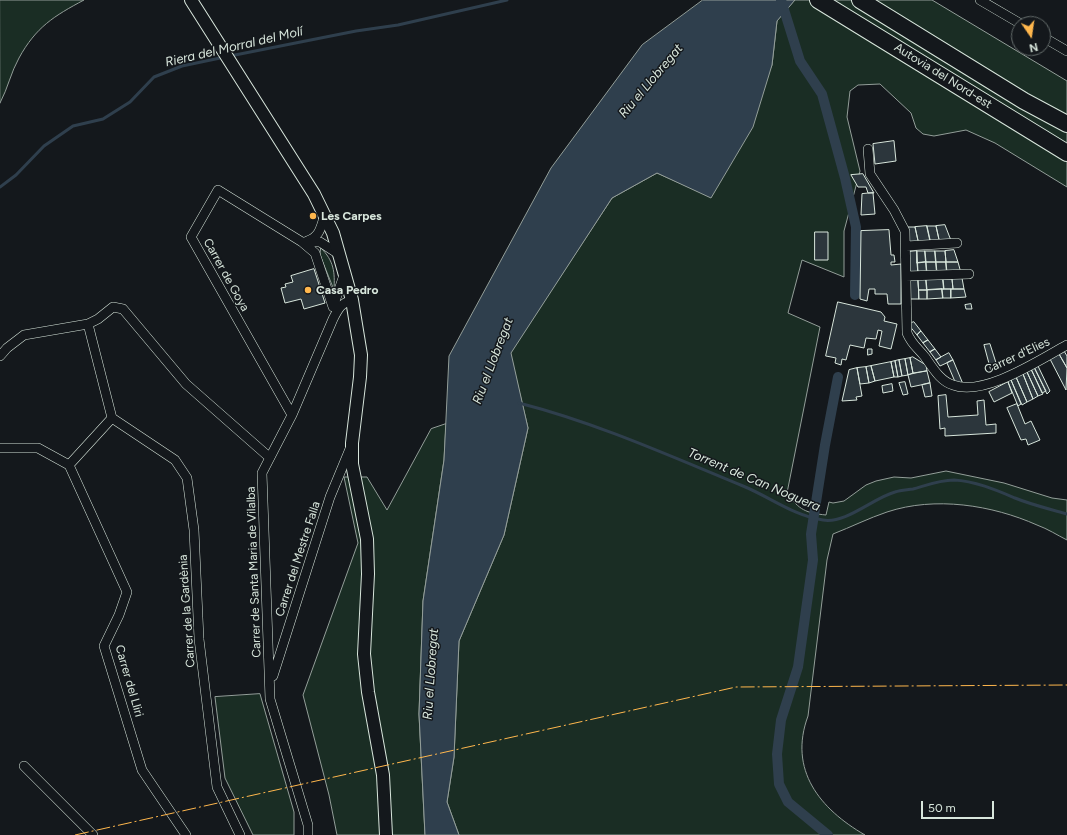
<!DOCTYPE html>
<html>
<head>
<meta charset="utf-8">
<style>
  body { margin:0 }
  #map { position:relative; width:1067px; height:835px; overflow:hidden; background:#14181c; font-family:Figtree,sans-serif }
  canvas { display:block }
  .north { position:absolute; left:1011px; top:16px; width:40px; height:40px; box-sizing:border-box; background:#14181c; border:1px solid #626a69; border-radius:50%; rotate:167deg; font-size:11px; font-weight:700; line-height:16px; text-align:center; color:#d8e6dc }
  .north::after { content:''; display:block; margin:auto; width:14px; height:18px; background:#ffb74d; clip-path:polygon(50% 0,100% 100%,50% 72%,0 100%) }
  .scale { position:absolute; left:921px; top:801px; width:73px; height:18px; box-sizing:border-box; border:2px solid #d8e6dc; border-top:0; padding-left:5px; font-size:12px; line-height:14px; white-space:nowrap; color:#d8e6dc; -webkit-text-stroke:3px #14181c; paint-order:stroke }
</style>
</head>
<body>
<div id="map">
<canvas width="1067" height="835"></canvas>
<div class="north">N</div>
<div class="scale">50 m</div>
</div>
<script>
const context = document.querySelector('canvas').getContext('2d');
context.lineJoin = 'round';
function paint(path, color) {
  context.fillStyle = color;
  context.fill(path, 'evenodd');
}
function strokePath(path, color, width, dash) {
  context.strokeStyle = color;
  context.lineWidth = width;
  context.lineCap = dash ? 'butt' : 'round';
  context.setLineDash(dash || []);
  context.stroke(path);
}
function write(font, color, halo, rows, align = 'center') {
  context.font = font + ' Figtree,sans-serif';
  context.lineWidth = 3;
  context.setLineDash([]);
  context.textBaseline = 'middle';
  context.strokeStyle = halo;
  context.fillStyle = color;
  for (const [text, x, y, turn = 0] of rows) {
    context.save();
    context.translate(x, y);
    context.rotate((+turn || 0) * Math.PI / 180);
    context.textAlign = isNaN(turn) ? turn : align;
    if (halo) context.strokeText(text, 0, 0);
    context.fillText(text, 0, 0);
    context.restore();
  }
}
const green = new Path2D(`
  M 0,0 L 84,0 C 54,16 36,27 19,58 C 11,72 8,88 0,103 Z
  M 795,0 L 932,0 L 1067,81 L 1067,187 L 995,143 L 966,130 L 934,136 L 923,134 L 916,128 L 911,113 L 880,84 L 858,85 L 850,91 L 847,117 L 860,171 L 844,231 L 844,277 L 802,260 L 788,313 L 820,327 L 787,493 C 799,510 806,513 826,515 L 829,502 L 833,503 L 844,501 L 866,485 L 876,481 L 894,477 L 911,478 L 946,471 L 1004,483 L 1052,498 L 1067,500 L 1067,540 C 1057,535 1048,529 1037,525 C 992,505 935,496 887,512 C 869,518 851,527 833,534 L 827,560 L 808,716 C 788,770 820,809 865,835 L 459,835 L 447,802 L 454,757 L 459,641 L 504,535 L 528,428 L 510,353 L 612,198 L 657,173 L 711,197 L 772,65 L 777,21 Z
  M 321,248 C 334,261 335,272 334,290 L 320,255 Z
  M 446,424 L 444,460 L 423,601 L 419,714 L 425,835 L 337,835 L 329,795 L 303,695 L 358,543 L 344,477 L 367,477 L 387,510 L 431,429 Z
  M 260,694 L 294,812 L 294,835 L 253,835 L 225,778 L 215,697 Z`);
paint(green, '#1a2d24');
strokePath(green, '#939e99', 1);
const water = new Path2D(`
  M 703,0 L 795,0 L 777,21 L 772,65 L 753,127 L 711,198 L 657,173 L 612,198 L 511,353 L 528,428 L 504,535 L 459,641 L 454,757 L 447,802 L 459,835 L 425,835 L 419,714 L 423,601 L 444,460 L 449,356 L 551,168 L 642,45 Z`);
paint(water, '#2f3f4d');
strokePath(water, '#939e99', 1);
strokePath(new Path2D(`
  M 230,56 L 356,31 L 398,25 L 507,0
  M 0,187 L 16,175 L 44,146 L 73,126 L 103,119 L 130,102 L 154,77 L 182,66 L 225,57
  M 519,403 C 597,423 670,456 743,486 C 770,497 794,516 823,520 C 846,524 873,498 895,492 C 901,490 907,490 913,489 C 927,485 940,480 954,480 C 975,481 996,490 1015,498 C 1032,505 1050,509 1067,514`), '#2f3f4d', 3);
strokePath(new Path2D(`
  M 781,0 L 800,61 L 822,94 L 845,178 L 856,227 L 855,295
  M 828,835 L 788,802 L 779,784 L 777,754 L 781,720 L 798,667 L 813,560 L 811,534 L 825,445 L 838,377`), '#2f3f4d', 10);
const building = new Path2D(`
  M 894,141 L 896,161 L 875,164 L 873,144 Z
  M 863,174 L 874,193 L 868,193 L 866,187 L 858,187 L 851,175 Z
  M 873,193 L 875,214 L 861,215 L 862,194 Z
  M 945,225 L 952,243 L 940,244 L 936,226 Z
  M 927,226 L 931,244 L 919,245 L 915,227 Z
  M 927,226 L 936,226 L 940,244 L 931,244 Z
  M 906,227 L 915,227 L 919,245 L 909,245 Z
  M 889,230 L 891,255 L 894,255 L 895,262 L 891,262 L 891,265 L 901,264 L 901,304 L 888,304 L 887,294 L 875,294 L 875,289 L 869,289 L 867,301 L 860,299 L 861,231 Z
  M 815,232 L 828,232 L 828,260 L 815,260 Z
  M 954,250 L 958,262 L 946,262 L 945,251 Z
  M 917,251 L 925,251 L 926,262 L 917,263 Z
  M 917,251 L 918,274 L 909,274 L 908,252 Z
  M 925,251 L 935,251 L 936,262 L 926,262 Z
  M 935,251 L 945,251 L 946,262 L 936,262 Z
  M 926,262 L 927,274 L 918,274 L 917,263 Z
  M 926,262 L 936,262 L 937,273 L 927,274 Z
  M 936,262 L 946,262 L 947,273 L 937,273 Z
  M 946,262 L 958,262 L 961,273 L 947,273 Z
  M 314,269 L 325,303 L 304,309 L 301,299 L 285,303 L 281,288 L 286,287 L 285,284 L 293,282 L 291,276 Z
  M 962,278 L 964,289 L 953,289 L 952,279 Z
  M 918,279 L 926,279 L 927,290 L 919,290 Z
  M 918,279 L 919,299 L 910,299 L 910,280 Z
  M 926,279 L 943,279 L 944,289 L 927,290 Z
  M 943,279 L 952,279 L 953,289 L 944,289 Z
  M 942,289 L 943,298 L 927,299 L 927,290 Z
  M 942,289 L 951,289 L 951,298 L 943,298 Z
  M 951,289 L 964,289 L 966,297 L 951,298 Z
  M 919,290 L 927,290 L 927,299 L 919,299 Z
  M 838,302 L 881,312 L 885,317 L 884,321 L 897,324 L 891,349 L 879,346 L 882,331 L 878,330 L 876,339 L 866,338 L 864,348 L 850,345 L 846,360 L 842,359 L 841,365 L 835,363 L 836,358 L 826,356 Z
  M 971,304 L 972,309 L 966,309 L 965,305 Z
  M 914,322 L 921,331 L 917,335 L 908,324 Z
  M 921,331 L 928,340 L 923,343 L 917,335 Z
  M 928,340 L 935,349 L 930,352 L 923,343 Z
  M 990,344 L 998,369 L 991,371 L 984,345 Z
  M 868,349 L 872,349 L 872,354 L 868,355 Z
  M 935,349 L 941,357 L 936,360 L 930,352 Z
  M 1064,351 L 1067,356 L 1067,368 L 1059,354 Z
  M 949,353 L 953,360 L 940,366 L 936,360 Z
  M 1059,354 L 1067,368 L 1066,390 L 1050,359 Z
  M 913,357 L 926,365 L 927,371 L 913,373 L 910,358 Z
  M 910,358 L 913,373 L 908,375 L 905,359 Z
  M 905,359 L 908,375 L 902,376 L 899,360 Z
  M 899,360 L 902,376 L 898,377 L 895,361 Z
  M 953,360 L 963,384 L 956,384 L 947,363 Z
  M 895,361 L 898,377 L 894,377 L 891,362 Z
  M 891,362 L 894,377 L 875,381 L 871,366 Z
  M 871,366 L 875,381 L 869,383 L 866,367 Z
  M 1038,366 L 1050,391 L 1047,394 L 1034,367 Z
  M 866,367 L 869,383 L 860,384 L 857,368 Z
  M 1034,367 L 1046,391 L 1042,393 L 1031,369 Z
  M 857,368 L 862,396 L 856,397 L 857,400 L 842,401 L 849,370 Z
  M 1031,369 L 1043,394 L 1038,396 L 1027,372 Z
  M 927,371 L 930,383 L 911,387 L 908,375 Z
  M 1027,372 L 1038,396 L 1033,399 L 1023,374 Z
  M 1023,374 L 1033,399 L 1027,402 L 1016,377 Z
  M 1016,377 L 1027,402 L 1022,405 L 1011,380 Z
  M 1011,380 L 1021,404 L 1018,406 L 1008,382 Z
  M 905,382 L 908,394 L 903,395 L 899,383 Z
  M 1008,382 L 1012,393 L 994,402 L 989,392 Z
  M 930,383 L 932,396 L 925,397 L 922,385 Z
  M 892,384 L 893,391 L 883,393 L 882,386 Z
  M 946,395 L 948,417 L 978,415 L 977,401 L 984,400 L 986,425 L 996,424 L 996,433 L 945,436 L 945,428 L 940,429 L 938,396 Z
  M 1017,404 L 1025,424 L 1031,421 L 1040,440 L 1028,445 L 1026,439 L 1021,440 L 1007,408 Z`);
paint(building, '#2c363c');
strokePath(building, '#d8e6dc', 1);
const street = new Path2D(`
  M 980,0 L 1021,24
  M 1043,37 L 1067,51
  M 868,149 L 870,174 L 894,210 L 905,231 L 907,333 C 912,345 918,348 925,357 C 933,368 940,381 953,385 C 984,397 1039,360 1067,345
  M 307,241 C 320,237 321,227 325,214
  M 302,242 L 320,242 L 340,255
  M 906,246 L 957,243
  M 906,276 L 969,274
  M 333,307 L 345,272
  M 0,356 L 7,348 L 24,335 L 88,324 L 98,319 L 113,307 L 123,309 L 186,384 L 269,457
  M 292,415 L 191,237 L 218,190 L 302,242 L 315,253 L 333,307
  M 112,418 L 175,460 L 187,478 L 194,530 L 199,639 L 217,787 L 240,835
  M 0,448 L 38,448 L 69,465 L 127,592 L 119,615 L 104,646 L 142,770 L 186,835
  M 69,465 L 112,418 L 88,324
  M 273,676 L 330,497 L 352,444
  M 24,766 L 93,835
  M 308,835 L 308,825 L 270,699 L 262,473 L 292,415 L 333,319 C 338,309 341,303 352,300`);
const secondary = new Path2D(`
  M 191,0 L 314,194 L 333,233 L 352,300 L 361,355 L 360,377 L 352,443 L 352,464 L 367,539 L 368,574 L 364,654 L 368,692 L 383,775 L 386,835`);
const highway = new Path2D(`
  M 818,0 L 1067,153
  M 860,0 L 1024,101 L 1067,124`);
strokePath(street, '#d8e6dc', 10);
strokePath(secondary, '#d8e6dc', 14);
strokePath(highway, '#d8e6dc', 18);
strokePath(street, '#14181c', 9);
strokePath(secondary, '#14181c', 12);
strokePath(highway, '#14181c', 16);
strokePath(new Path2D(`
  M 75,835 L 736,687 L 1067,685`), '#ffb74d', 1, [14, 3, 2, 3]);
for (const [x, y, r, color] of [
  [313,216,4,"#ffb74d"],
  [308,290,4,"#ffb74d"]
]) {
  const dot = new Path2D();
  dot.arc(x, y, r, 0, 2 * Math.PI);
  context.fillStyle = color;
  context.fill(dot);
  strokePath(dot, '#14181c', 1.5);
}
write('12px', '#d8e6dc', '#14181c', [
  ["Autovia del Nord-est",943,76,32],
  ["Carrer de Goya",226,275,61],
  ["Carrer d'Elies",1017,356,-25],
  ["Carrer del Mestre Falla",298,559,-72],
  ["Carrer de Santa Maria de Vilalba",254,572,-92],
  ["Carrer de la Gardènia",187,611,-94],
  ["Carrer del Lliri",129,681,74]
]);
write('bold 12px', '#d8e6dc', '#14181c', [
  ["Les Carpes",321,216],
  ["Casa Pedro",316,290]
], 'left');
write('italic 13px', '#d8e6dc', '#14181c', [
  ["Riera del Morral del Molí",234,47,-13],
  ["Riu el Llobregat",651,81,-50],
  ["Riu el Llobregat",493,361,-69],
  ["Torrent de Can Noguera",754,480,23],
  ["Riu el Llobregat",431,674,-86]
]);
</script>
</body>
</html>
